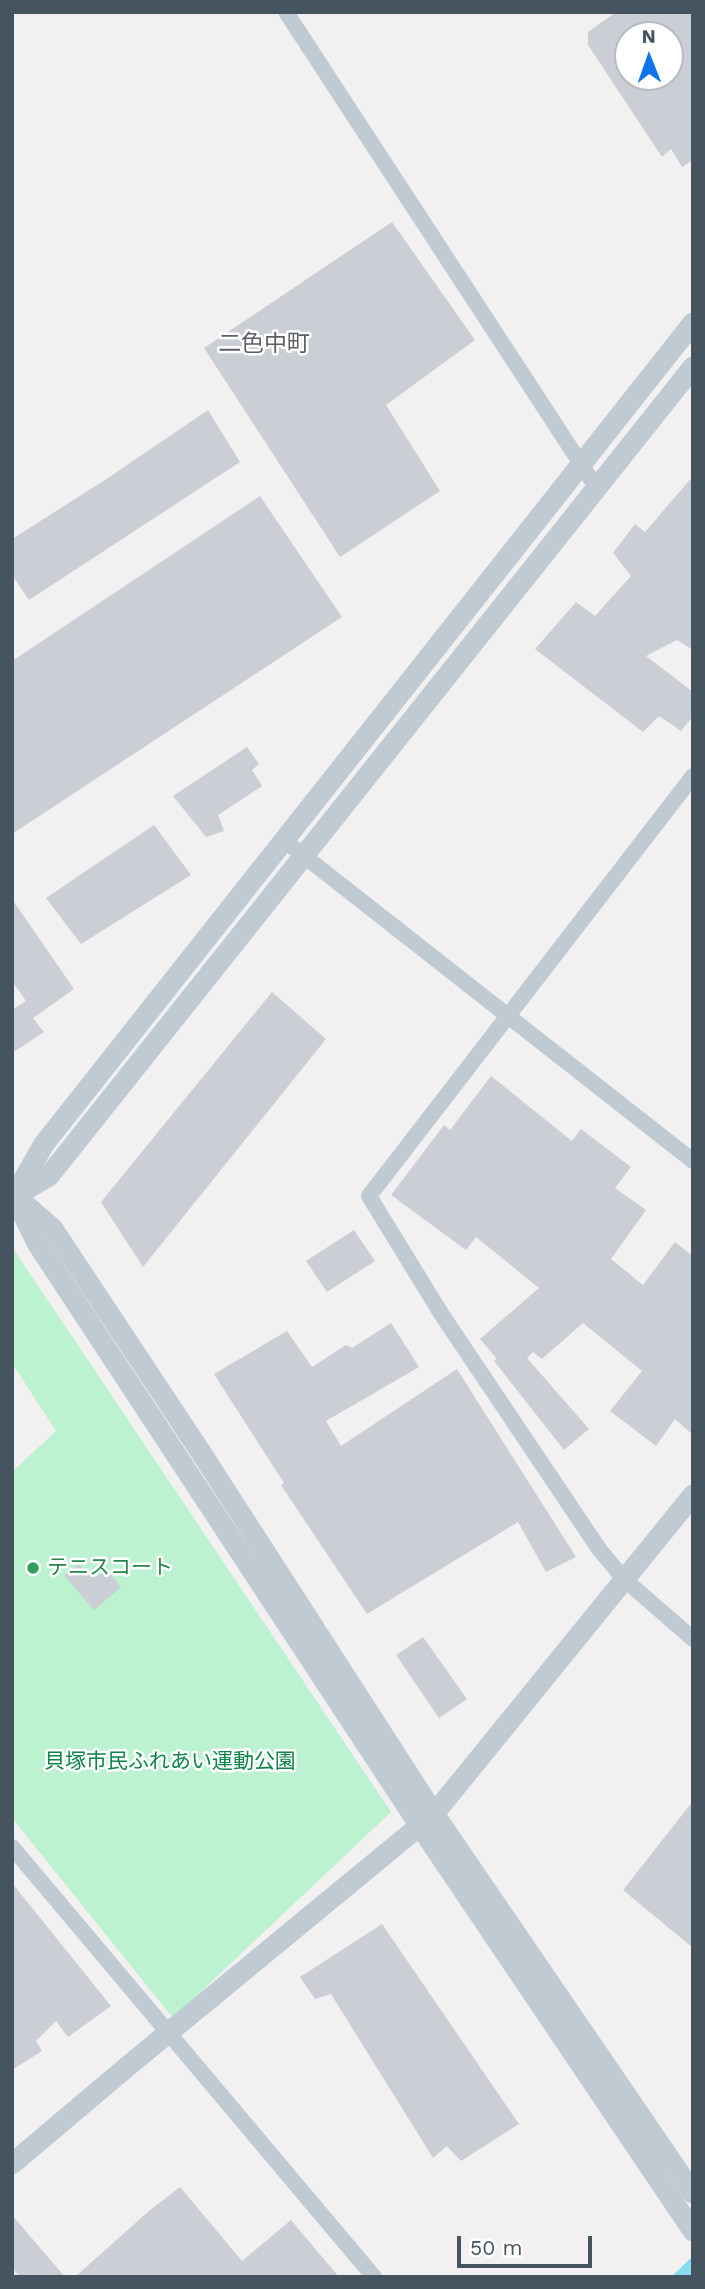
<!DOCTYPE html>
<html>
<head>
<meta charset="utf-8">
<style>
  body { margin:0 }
  #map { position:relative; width:705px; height:2289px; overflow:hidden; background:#f2f0f0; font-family:"Work Sans",sans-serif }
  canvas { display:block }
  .frame { position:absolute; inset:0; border:14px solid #46545f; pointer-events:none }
  .north { position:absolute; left:614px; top:21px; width:70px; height:70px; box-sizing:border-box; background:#fff; border:2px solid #b5bbbf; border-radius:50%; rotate:359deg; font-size:19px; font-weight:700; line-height:28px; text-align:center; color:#46545f }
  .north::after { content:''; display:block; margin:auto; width:24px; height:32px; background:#0d73ef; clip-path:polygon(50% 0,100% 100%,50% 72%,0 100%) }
  .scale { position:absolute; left:457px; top:2236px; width:135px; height:32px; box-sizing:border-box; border:4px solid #46545f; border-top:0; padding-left:9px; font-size:21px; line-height:24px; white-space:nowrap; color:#46545f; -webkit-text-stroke:5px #fff; paint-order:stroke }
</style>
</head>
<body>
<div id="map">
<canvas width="705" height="2289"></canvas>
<div class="frame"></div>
<div class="north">N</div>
<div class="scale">50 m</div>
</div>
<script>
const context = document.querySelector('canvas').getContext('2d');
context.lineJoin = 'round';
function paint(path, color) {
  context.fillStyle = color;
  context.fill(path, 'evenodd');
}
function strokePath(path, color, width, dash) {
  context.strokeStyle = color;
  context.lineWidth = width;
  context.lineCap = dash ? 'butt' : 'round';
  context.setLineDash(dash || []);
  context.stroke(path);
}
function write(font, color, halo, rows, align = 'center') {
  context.font = font + ' "Work Sans","Noto Sans JP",sans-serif';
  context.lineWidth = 5;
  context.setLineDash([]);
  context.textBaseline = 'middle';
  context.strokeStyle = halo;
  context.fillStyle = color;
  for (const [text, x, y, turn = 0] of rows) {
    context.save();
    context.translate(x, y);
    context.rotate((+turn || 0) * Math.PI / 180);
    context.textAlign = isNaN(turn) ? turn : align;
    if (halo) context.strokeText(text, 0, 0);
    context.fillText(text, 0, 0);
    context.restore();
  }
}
paint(new Path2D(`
  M 12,1247 L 391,1812 L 173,2018 L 12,1818 L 12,1472 L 56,1431 L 12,1363 Z`), '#bcf2d0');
paint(new Path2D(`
  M 693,2256 L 693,2277 L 671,2277 Z`), '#86ddf2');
paint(new Path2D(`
  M 616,12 L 693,12 L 693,160 L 682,167 L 671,149 L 662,157 L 588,45 L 588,32 ZM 628,35 L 670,35 L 670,77 L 628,77 Z
  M 392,222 L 475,340 L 386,405 L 440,491 L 340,557 L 204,348 Z
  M 208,410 L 240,462 L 29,600 L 12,575 L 12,539 L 105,480 Z
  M 693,476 L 693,650 L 677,640 L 646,656 L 693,692 L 693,716 L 681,731 L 659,716 L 643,732 L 535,649 L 576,602 L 595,616 L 631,576 L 613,553 L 635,524 L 645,532 Z
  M 260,496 L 342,617 L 12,834 L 12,661 Z
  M 247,747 L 259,764 L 252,770 L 262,786 L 218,815 L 224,831 L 206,837 L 173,796 Z
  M 154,825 L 191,875 L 81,944 L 46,898 Z
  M 12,899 L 74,989 L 33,1018 L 44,1032 L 12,1053 L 12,1010 L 26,1001 L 12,981 Z
  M 272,992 L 326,1039 L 143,1267 L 101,1202 Z
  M 491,1076 L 572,1141 L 581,1129 L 631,1167 L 615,1188 L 646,1210 L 611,1259 L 643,1285 L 675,1242 L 693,1256 L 693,1435 L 675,1419 L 656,1446 L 610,1411 L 642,1371 L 583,1323 L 542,1359 L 533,1352 L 527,1358 L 589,1429 L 564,1450 L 494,1361 L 497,1359 L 480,1339 L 539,1288 L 476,1237 L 466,1250 L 391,1195 L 444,1125 L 450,1130 Z
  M 354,1230 L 375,1261 L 327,1292 L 306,1261 Z
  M 391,1323 L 419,1367 L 326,1421 L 341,1446 L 457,1369 L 576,1557 L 546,1572 L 518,1522 L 367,1614 L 281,1485 L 284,1483 L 214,1374 L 287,1331 L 312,1367 L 346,1345 L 352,1348 Z
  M 79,1564 L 94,1578 L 107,1570 L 121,1587 L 94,1610 L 64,1575 Z
  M 423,1637 L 467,1699 L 439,1718 L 396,1655 Z
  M 693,1801 L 693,1948 L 623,1890 Z
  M 12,1883 L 111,2006 L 68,2037 L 56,2021 L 36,2041 L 42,2051 L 12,2070 Z
  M 382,1924 L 519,2124 L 461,2161 L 447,2146 L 433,2158 L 331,1994 L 315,1999 L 300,1977 Z
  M 180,2187 L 242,2261 L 291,2220 L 339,2277 L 75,2277 L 150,2210 Z
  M 12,2215 L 65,2277 L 20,2277 L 12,2268 Z`), '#cbcfd5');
strokePath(new Path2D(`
  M 286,12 L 596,487
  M 693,776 L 369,1196 L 442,1315 L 599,1549 L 624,1579 L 693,1639
  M 285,841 L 693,1161
  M 12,1847 L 374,2277`), '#c0cad3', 16);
strokePath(new Path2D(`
  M 12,1192 L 37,1243 L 420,1826 L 693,2231
  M 17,1195 L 49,1176 L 693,367
  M 12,1200 L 44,1144 L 693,323
  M 22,1202 L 53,1229 L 202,1454 L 434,1814 L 693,2193
  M 12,2164 L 128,2066 L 434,1814 L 693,1495`), '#c0cad3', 21);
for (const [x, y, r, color] of [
  [33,1568,7,"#2e9e5b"]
]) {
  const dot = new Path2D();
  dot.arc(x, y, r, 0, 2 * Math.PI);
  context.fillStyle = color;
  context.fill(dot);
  strokePath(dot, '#fff', 2.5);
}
write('21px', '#27864d', '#fff', [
  ["テニスコート",47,1568]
], 'left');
write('21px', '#11864a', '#fff', [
  ["貝塚市民ふれあい運動公園",170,1762]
]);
write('23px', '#5c6065', '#fff', [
  ["二色中町",264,344]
]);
</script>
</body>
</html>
